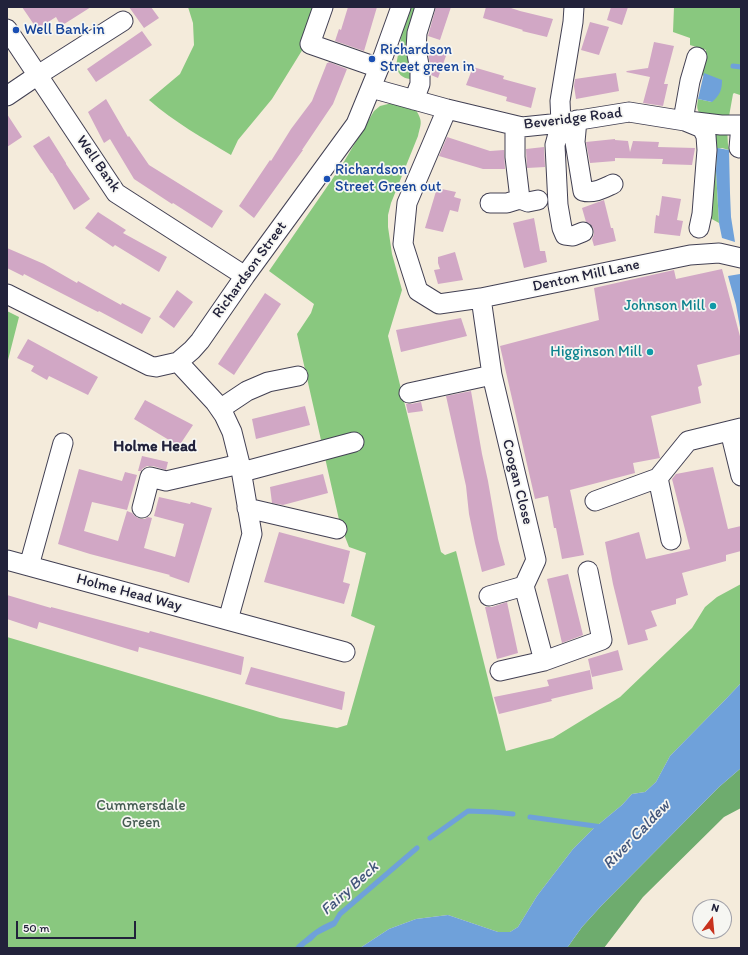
<!DOCTYPE html>
<html>
<head>
<meta charset="utf-8">
<style>
  body { margin:0 }
  #map { position:relative; width:748px; height:955px; overflow:hidden; background:#f4ebdb; font-family:Itim,sans-serif }
  canvas { display:block }
  .frame { position:absolute; inset:0; border:8px solid #22223b; pointer-events:none }
  .north { position:absolute; left:692px; top:899px; width:40px; height:40px; box-sizing:border-box; background:#f6f6f2; border:1px solid #a1a1a9; border-radius:50%; rotate:16deg; font-size:11px; font-weight:700; line-height:16px; text-align:center; color:#22223b }
  .north::after { content:''; display:block; margin:auto; width:14px; height:18px; background:#c8321e; clip-path:polygon(50% 0,100% 100%,50% 72%,0 100%) }
  .scale { position:absolute; left:16px; top:921px; width:120px; height:18px; box-sizing:border-box; border:2px solid #22223b; border-top:0; padding-left:5px; font-size:12px; line-height:14px; white-space:nowrap; color:#22223b; -webkit-text-stroke:3px #f6f6f2; paint-order:stroke }
</style>
</head>
<body>
<div id="map">
<canvas width="748" height="955"></canvas>
<div class="frame"></div>
<div class="north">N</div>
<div class="scale">50 m</div>
</div>
<script>
const context = document.querySelector('canvas').getContext('2d');
context.lineJoin = 'round';
function paint(path, color) {
  context.fillStyle = color;
  context.fill(path, 'evenodd');
}
function strokePath(path, color, width, dash) {
  context.strokeStyle = color;
  context.lineWidth = width;
  context.lineCap = dash ? 'butt' : 'round';
  context.setLineDash(dash || []);
  context.stroke(path);
}
function write(font, color, halo, rows, align = 'center') {
  context.font = font + ' Itim,sans-serif';
  context.lineWidth = 3.5;
  context.setLineDash([]);
  context.textBaseline = 'middle';
  context.strokeStyle = halo;
  context.fillStyle = color;
  for (const [text, x, y, turn = 0] of rows) {
    context.save();
    context.translate(x, y);
    context.rotate((+turn || 0) * Math.PI / 180);
    context.textAlign = isNaN(turn) ? turn : align;
    if (halo) context.strokeText(text, 0, 0);
    context.fillText(text, 0, 0);
    context.restore();
  }
}
paint(new Path2D(`
  M 188,7 L 318,7 L 306,44 L 272,99 L 238,140 L 231,155 C 203,138 174,122 149,100 L 180,74 L 194,45 L 193,23 Z
  M 407,7 L 417,7 L 411,78 L 410,79 C 402,78 398,74 396,66 L 405,15 Z
  M 674,7 L 741,7 L 741,95 L 740,95 L 734,93 L 733,94 C 730,112 725,131 729,150 L 722,148 L 717,149 L 716,171 L 719,223 L 710,218 L 702,116 C 696,110 697,106 698,99 L 712,102 L 704,74 L 704,76 L 700,74 L 706,50 L 690,45 L 690,38 L 673,32 Z
  M 388,104 L 395,104 L 416,110 C 423,122 421,123 418,136 L 391,203 L 388,215 L 388,227 L 392,254 L 402,290 L 388,336 L 441,552 L 445,555 L 456,551 L 506,751 L 553,738 L 620,697 L 692,628 L 705,607 L 717,597 L 741,584 L 741,683 L 725,700 L 670,756 L 656,782 L 645,792 L 632,794 L 622,805 L 593,829 L 573,849 L 537,896 L 518,927 L 510,932 L 498,932 L 448,915 L 416,919 L 389,929 L 360,948 L 7,948 L 7,637 L 280,718 L 337,728 L 347,725 L 375,626 L 351,616 L 366,553 L 349,547 L 340,524 L 297,334 L 311,313 L 314,304 L 269,271 L 342,165 L 374,111 L 380,106 Z
  M 7,311 L 19,317 L 7,364 Z`), '#89c87f');
paint(new Path2D(`
  M 741,768 L 741,808 L 724,817 L 643,897 L 604,948 L 567,948 L 582,927 L 602,905 L 719,787 Z`), '#6eac6e');
paint(new Path2D(`
  M 704,73 L 722,80 C 722,90 720,95 712,102 L 698,99 Z
  M 717,148 L 729,150 L 730,193 L 731,217 L 735,242 L 722,238 L 719,223 L 716,171 Z
  M 740,274 L 741,279 L 741,333 L 736,305 L 728,276 Z
  M 741,683 L 741,768 L 719,787 L 602,905 L 582,927 L 567,948 L 360,948 L 389,929 L 416,919 L 448,915 L 498,932 L 510,932 L 518,927 L 537,896 L 573,849 L 593,829 L 622,805 L 632,794 L 645,792 L 656,782 L 670,756 L 725,700 Z
  M 334,920 L 334,924 C 321,930 309,937 299,948 L 295,948 L 297,945 C 310,934 317,927 334,920 Z`), '#6fa1da');
strokePath(new Path2D(`
  M 733,66 L 741,67
  M 530,817 L 602,827
  M 430,838 L 468,811 L 493,812 L 513,814
  M 299,948 L 304,943 L 310,939 L 316,933 L 334,924 L 340,914 L 417,848`), '#6fa1da', 5);
paint(new Path2D(`
  M 22,7 L 91,7 L 61,26 L 56,17 L 37,29 Z
  M 129,7 L 151,7 L 159,18 L 144,28 Z
  M 348,7 L 377,7 L 364,51 L 335,41 L 339,29 L 341,30 Z
  M 436,7 L 451,7 L 440,40 L 428,36 Z
  M 486,7 L 508,7 L 520,11 L 553,19 L 547,37 L 522,31 L 523,30 L 483,18 Z
  M 611,7 L 628,7 L 622,25 L 607,20 Z
  M 590,22 L 609,27 L 599,55 L 581,50 Z
  M 142,31 L 152,45 L 96,82 L 87,69 Z
  M 654,42 L 674,46 L 664,84 L 668,84 L 663,106 L 643,103 L 650,77 L 626,72 L 627,71 L 648,68 Z
  M 430,49 L 447,53 L 438,78 L 431,75 L 431,68 L 428,54 Z
  M 329,62 L 347,69 L 333,104 L 302,150 L 303,150 L 254,218 L 239,206 L 270,160 L 271,161 L 291,129 L 312,101 L 327,63 L 328,63 Z
  M 473,67 L 504,76 L 503,79 L 536,88 L 531,108 L 506,101 L 507,97 L 466,85 Z
  M 616,73 L 619,91 L 576,99 L 574,86 L 575,79 Z
  M 106,99 L 128,137 L 129,136 L 149,165 L 223,211 L 212,228 L 173,203 L 172,204 L 134,179 L 110,139 L 104,143 L 88,112 Z
  M 7,114 L 22,137 L 7,147 Z
  M 49,136 L 66,163 L 66,164 L 90,199 L 74,210 L 52,173 L 51,173 L 33,146 Z
  M 447,137 L 490,151 L 504,150 L 505,169 L 483,169 L 439,156 Z
  M 615,139 L 615,140 L 628,141 L 630,152 L 633,141 L 659,142 L 658,147 L 695,148 L 692,165 L 662,164 L 663,159 L 615,158 L 615,161 L 590,163 L 586,142 Z
  M 544,147 L 545,167 L 527,168 L 526,149 Z
  M 437,188 L 456,192 L 454,197 L 461,199 L 458,212 L 450,210 L 443,232 L 425,228 Z
  M 662,196 L 681,199 L 677,220 L 683,221 L 680,236 L 654,233 L 656,215 L 659,216 Z
  M 604,200 L 611,228 L 613,228 L 616,241 L 594,246 L 592,239 L 594,234 L 593,228 L 590,224 L 586,222 L 582,208 Z
  M 98,212 L 126,230 L 123,233 L 167,257 L 159,272 L 115,245 L 113,247 L 85,228 Z
  M 534,218 L 540,251 L 545,251 L 547,262 L 524,268 L 513,223 Z
  M 7,248 L 44,264 L 77,283 L 78,281 L 121,305 L 122,303 L 151,318 L 142,334 L 99,311 L 98,312 L 24,274 L 23,276 L 7,268 Z
  M 455,252 L 463,280 L 438,284 L 434,270 L 440,269 L 438,263 L 438,257 Z
  M 722,269 L 741,340 L 741,354 L 697,365 L 702,385 L 698,387 L 701,403 L 651,416 L 660,458 L 633,463 L 635,473 L 570,490 L 584,555 L 562,559 L 556,528 L 554,528 L 548,496 L 535,499 L 500,346 L 599,320 L 594,288 L 674,270 L 676,279 Z
  M 177,290 L 193,302 L 174,328 L 159,317 Z
  M 265,293 L 281,304 L 234,375 L 218,364 Z
  M 461,318 L 467,336 L 401,352 L 396,330 Z
  M 28,339 L 98,377 L 88,395 L 49,376 L 47,380 L 31,371 L 34,366 L 17,358 Z
  M 471,391 L 482,454 L 488,481 L 498,539 L 505,565 L 482,572 L 475,543 L 469,514 L 466,486 L 446,396 Z
  M 145,400 L 193,425 L 179,446 L 134,419 Z
  M 421,402 L 423,411 L 408,413 L 406,404 L 411,404 Z
  M 305,406 L 310,425 L 256,439 L 252,419 Z
  M 142,456 L 168,462 L 166,470 L 153,466 L 147,466 L 142,469 L 141,471 L 138,471 Z
  M 713,467 L 728,529 L 741,526 L 741,551 L 726,555 L 726,561 L 682,573 L 688,595 L 676,599 L 676,604 L 651,611 L 657,626 L 645,630 L 648,640 L 628,645 L 613,584 L 605,542 L 639,532 L 646,559 L 690,549 L 672,479 L 676,474 Z
  M 79,469 L 122,481 L 125,472 L 137,475 L 127,510 L 92,502 L 84,531 L 118,541 L 127,511 L 132,513 L 135,516 L 140,519 L 145,519 L 148,517 L 152,518 L 144,548 L 175,557 L 184,524 L 154,516 L 159,497 L 190,504 L 191,502 L 212,508 L 189,583 L 169,576 L 170,575 L 90,554 L 58,544 Z
  M 323,474 L 328,493 L 283,505 L 272,503 L 270,487 Z
  M 279,532 L 350,551 L 343,582 L 350,584 L 344,604 L 264,582 Z
  M 568,574 L 583,635 L 562,643 L 547,579 Z
  M 7,595 L 51,608 L 51,607 L 149,633 L 150,631 L 244,657 L 241,675 L 139,647 L 138,652 L 39,622 L 37,629 L 7,619 Z
  M 507,602 L 518,653 L 497,659 L 485,607 L 492,607 Z
  M 618,650 L 623,670 L 592,677 L 588,659 Z
  M 251,667 L 345,692 L 342,710 L 245,684 Z
  M 590,670 L 593,689 L 551,699 L 552,701 L 499,714 L 494,697 L 549,686 L 547,680 Z`), '#d1a7c5');
const minor = new Path2D(`
  M 323,7 L 310,44 L 379,68
  M 574,7 L 573,22 L 560,101 L 561,123 L 555,145 L 558,205 L 562,228 L 565,235 L 573,236 L 583,232
  M 7,29 L 116,193 L 245,276
  M 371,88 L 447,109 L 522,127 L 561,123 L 629,112 L 685,121 L 702,128 L 706,136 L 707,150 L 706,162 L 702,214 L 699,228
  M 7,96 L 38,75 L 123,21
  M 414,100 L 420,84 L 420,70 L 416,49 L 417,33 L 425,7
  M 447,109 L 407,203 L 403,244 L 418,291 L 439,304 L 481,298 L 690,255 L 719,253 L 741,258
  M 577,120 L 575,142 L 583,191 C 594,194 604,188 613,184
  M 683,120 L 690,81 L 697,57
  M 688,121 L 721,125 L 741,125
  M 739,148 L 741,125
  M 520,199 L 528,202 L 538,200
  M 490,203 L 507,203 L 520,199 L 515,157 L 515,126
  M 7,294 L 150,366 L 156,367 L 178,362 L 192,350 L 200,341 L 245,276 L 356,124 L 379,68 L 401,7
  M 481,298 L 492,375 L 536,560 L 524,586 L 489,596
  M 178,362 L 215,402 L 224,415 L 232,432 L 240,464 L 252,534 L 228,620
  M 409,393 L 492,375
  M 220,409 L 247,391 L 268,382 L 298,376
  M 730,431 L 741,476
  M 242,472 L 354,442
  M 658,478 L 671,540
  M 595,501 L 658,478 L 688,441 L 741,428
  M 142,508 L 150,477 L 166,481 L 240,464
  M 247,508 L 337,529
  M 7,560 L 345,652
  M 29,566 L 63,443
  M 524,586 L 544,661
  M 500,671 L 544,661 L 602,640 L 588,571`);
strokePath(minor, '#424053', 21);
strokePath(minor, '#fff', 19);
for (const [x, y, r, color] of [
  [16,30,4,"#1a4fb4"],
  [372,59,4,"#1a4fb4"],
  [327,179,4,"#1a4fb4"],
  [713,306,4,"#0f9aa8"],
  [650,352,4,"#0f9aa8"]
]) {
  const dot = new Path2D();
  dot.arc(x, y, r, 0, 2 * Math.PI);
  context.fillStyle = color;
  context.fill(dot);
  strokePath(dot, '#f6f6f2', 1.5);
}
write('15px', '#164399', '#f6f6f2', [
  ["Well Bank in",24,30],
  ["Richardson",380,50],
  ["Street green in",380,67],
  ["Richardson",335,170],
  ["Street Green out",335,187]
], 'left');
write('15px', '#22223b', '#f6f6f2', [
  ["Beveridge Road",573,119,-7],
  ["Well Bank",98,164,55],
  ["Richardson Street",250,270,-54],
  ["Denton Mill Lane",586,276,-12],
  ["Coogan Close",517,482,76],
  ["Holme Head Way",129,593,15]
]);
write('15px', '#0d838f', '#f6f6f2', [
  ["Johnson Mill",705,306],
  ["Higginson Mill",642,352]
], 'right');
write('15px', '#465c53', '#f6f6f2', [
  ["Cummersdale",141,806],
  ["Green",141,823]
]);
write('bold 16px', '#22223b', '#f6f6f2', [
  ["Holme Head",155,447]
]);
write('italic 16px', '#41557b', '#f6f6f2', [
  ["River Caldew",637,835,-46],
  ["Fairy Beck",350,889,-42]
]);
</script>
</body>
</html>
